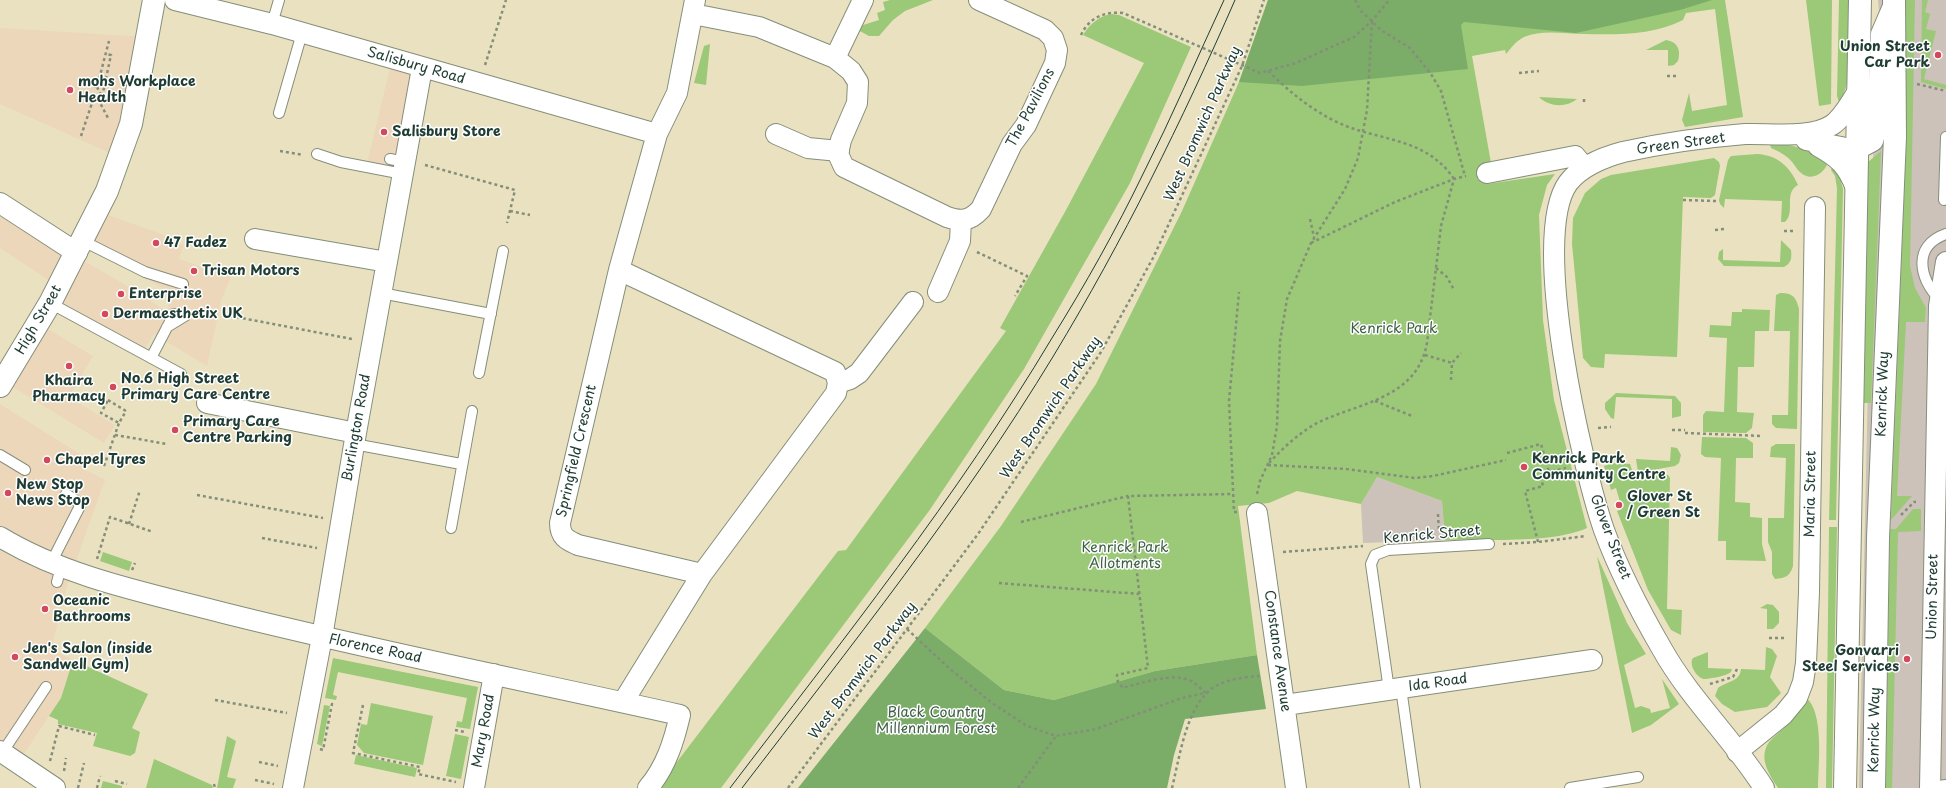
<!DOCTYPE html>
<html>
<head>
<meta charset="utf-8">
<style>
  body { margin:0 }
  canvas { display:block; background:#eae1c0 }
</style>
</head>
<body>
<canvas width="1946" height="788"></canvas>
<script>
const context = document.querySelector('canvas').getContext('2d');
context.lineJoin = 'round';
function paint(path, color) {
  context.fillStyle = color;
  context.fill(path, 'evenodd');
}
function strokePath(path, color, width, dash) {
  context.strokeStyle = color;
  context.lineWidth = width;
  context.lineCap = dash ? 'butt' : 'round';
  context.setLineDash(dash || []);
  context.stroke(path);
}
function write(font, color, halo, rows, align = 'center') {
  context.font = font + ' "Playpen Sans",sans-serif';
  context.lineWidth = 3;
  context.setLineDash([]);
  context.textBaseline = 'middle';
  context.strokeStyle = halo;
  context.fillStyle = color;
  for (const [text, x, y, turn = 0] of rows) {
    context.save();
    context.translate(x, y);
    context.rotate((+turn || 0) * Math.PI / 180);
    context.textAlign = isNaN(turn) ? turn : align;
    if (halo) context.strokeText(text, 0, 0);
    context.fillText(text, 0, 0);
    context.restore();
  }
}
paint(new Path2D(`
  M 0,28 L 147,37 L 119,157 L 0,104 Z
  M 392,59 L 422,68 L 403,170 L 367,164 Z
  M 0,203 L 76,256 L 144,296 L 167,312 L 171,291 L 166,290 L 118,263 L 81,246 L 97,211 L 167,236 L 166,239 L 184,245 L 179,259 L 231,277 L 221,301 L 207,366 L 154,334 L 142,353 L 50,303 L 59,287 L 0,248 Z
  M 38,323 L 93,356 L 69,397 L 115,425 L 104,443 L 3,381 Z
  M 0,404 L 88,459 L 82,468 L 105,480 L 67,586 L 51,649 L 73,660 L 61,698 L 18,763 L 0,751 Z`), '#edd7bb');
paint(new Path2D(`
  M 1878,0 L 1946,0 L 1946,788 L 1859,788 L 1873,158 L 1881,34 Z
  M 1377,477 L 1442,501 L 1445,540 L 1363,543 L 1361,504 Z`), '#ccc2b9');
paint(new Path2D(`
  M 890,0 L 933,0 L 905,11 L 893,20 L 879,36 L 869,36 L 858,30 L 860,26 L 879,20 L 877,13 L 885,10 L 883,2 Z
  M 1268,0 L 1725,0 L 1743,117 L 1685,127 L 1682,120 L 1689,93 L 1692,111 L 1727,105 L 1715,9 L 1686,13 L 1683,20 C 1654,35 1617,35 1585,34 C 1565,34 1543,29 1524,37 C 1516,41 1511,48 1506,54 L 1505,50 L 1472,56 L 1491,163 L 1487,184 L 1555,174 L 1547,185 L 1539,215 L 1543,320 L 1554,400 L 1587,528 C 1552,544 1484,539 1445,540 L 1442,501 L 1377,477 L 1361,504 L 1297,491 L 1269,503 L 1238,506 L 1257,655 L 1155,671 L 1054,700 L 1004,690 L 925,628 L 1001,526 L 1096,384 L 1182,211 L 1239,82 Z
  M 1806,0 L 1832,0 L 1831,104 L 1819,106 Z
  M 1839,0 L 1850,0 C 1850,28 1855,81 1839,102 L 1837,96 Z
  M 1906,0 L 1915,0 L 1910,266 L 1915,288 L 1926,308 L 1925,322 L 1906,322 L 1897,496 L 1912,496 L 1891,520 L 1905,178 Z
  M 1922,0 L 1928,0 L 1925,12 L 1930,14 L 1926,29 L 1936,31 L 1924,79 L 1946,85 L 1946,89 L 1921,82 Z
  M 1112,14 L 1119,15 L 1191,47 L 1130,183 L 1024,369 L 929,511 L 721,788 L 657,788 L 838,551 L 846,550 L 1006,331 L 1000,328 L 1066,210 L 1144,63 L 1083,35 C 1090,24 1099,16 1112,14 Z
  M 1666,40 C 1678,42 1681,50 1678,61 L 1674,65 L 1668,66 L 1668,50 L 1646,50 Z
  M 710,44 L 706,85 L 694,83 L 704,46 Z
  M 1539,97 L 1577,99 C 1566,108 1549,107 1539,97 Z
  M 1770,144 C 1792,142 1810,151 1828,162 C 1825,173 1812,182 1801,173 C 1796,169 1793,161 1787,157 C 1782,153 1776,150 1771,148 Z
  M 1881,151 L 1871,403 L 1864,403 L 1867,163 Z
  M 1757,154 C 1778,155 1790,167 1798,185 C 1783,193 1796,212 1785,222 L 1781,222 L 1782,201 L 1725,199 L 1724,208 L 1720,204 L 1719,200 L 1728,160 L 1731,156 Z
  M 1714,158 L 1719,162 L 1720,166 L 1715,195 L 1711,198 L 1683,197 L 1677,357 L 1605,354 L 1604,368 L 1591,367 L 1583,358 L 1572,244 L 1573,218 L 1585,193 L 1601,179 L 1611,175 Z
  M 1833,166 L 1839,174 L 1843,189 L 1836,520 L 1829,520 L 1837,188 L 1835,176 L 1831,170 Z
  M 1781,240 L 1791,250 C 1792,259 1791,263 1784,267 L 1724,266 L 1718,259 L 1719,252 L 1723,249 L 1723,260 L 1780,262 Z
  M 1780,293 C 1793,293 1796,297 1799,309 L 1797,429 L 1776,428 L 1772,424 L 1772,415 L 1788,415 L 1790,331 L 1774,331 L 1776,295 Z
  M 1742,309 L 1770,310 L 1769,331 L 1755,331 L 1754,367 L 1738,367 L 1737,412 L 1754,413 L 1752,428 L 1746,433 L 1703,432 L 1703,415 L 1706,411 L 1724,412 L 1727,338 L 1709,337 L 1710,325 L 1731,326 L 1732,312 L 1742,312 Z
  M 1616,393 L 1675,396 L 1681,403 L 1681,416 L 1672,418 L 1672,399 L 1616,397 L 1614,419 L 1611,418 L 1605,409 L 1605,403 Z
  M 1702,437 L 1746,438 L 1753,443 L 1753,458 L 1736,458 L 1735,502 L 1750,503 L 1750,517 L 1762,518 L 1762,544 L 1766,561 L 1726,560 L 1726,541 L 1718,541 L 1721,458 L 1705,457 L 1701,454 Z
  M 1776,444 L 1795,444 L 1793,566 C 1790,576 1786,578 1775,579 L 1772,574 L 1772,552 L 1768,542 L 1768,518 L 1784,518 L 1786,458 L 1770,457 L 1771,447 Z
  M 1671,447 L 1677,448 L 1681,455 L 1679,463 L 1675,466 L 1658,469 L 1648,474 L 1638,472 L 1636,459 L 1670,461 Z
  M 1613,463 L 1630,464 L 1632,470 L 1639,478 C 1650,480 1658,473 1668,475 L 1670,478 L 1667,609 L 1682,610 L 1681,635 L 1671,630 L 1648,590 L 1617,511 L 1622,509 L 1616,488 L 1611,490 L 1604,466 Z
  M 1913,509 L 1921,509 L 1921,531 L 1898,532 L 1892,788 L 1886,788 L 1890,529 L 1896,529 Z
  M 1829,527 L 1837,527 L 1832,788 L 1826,788 Z
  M 103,552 L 132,562 L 129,571 L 100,561 Z
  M 1597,556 L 1627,623 L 1646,654 L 1624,665 L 1635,708 L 1641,706 L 1650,709 L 1651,713 L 1670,708 L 1662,679 L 1679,704 L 1651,725 L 1632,733 Z
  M 1767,604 L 1773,605 L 1779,612 L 1779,623 L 1773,629 L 1767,629 L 1767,609 L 1760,608 Z
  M 1766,647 L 1772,649 L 1777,656 L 1770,677 L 1781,693 L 1767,707 L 1735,712 L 1722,704 L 1715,696 L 1718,688 C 1727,681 1740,682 1741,669 L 1765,670 Z
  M 1708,652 L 1708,668 L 1732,669 L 1731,672 C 1726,676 1713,678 1706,679 C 1698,680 1688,665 1693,658 Z
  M 333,658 L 478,687 L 470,729 L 456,727 L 457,721 L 462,722 L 467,698 L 338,672 L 333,695 L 337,696 L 336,700 L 325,698 Z
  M 73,660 L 148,694 L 132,728 L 140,732 L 135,753 L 130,756 L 93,746 L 97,733 L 58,724 L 58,720 L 49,716 L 61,698 Z
  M 1805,697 C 1825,710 1818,767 1818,788 L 1778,788 C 1769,774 1758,758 1769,742 C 1773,737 1779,733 1783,729 C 1791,720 1798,707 1805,697 Z
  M 371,703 L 433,716 L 423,765 L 364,753 L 357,745 L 361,724 L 367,725 Z
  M 324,705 L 330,706 L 322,746 L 317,744 Z
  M 455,734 L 469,737 L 461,779 L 446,776 Z
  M 227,736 L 236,741 L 227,777 L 236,779 L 233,788 L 217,788 Z
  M 356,755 L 417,768 L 415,777 L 354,764 Z
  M 154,759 L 212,785 L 213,788 L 146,788 Z
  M 103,781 L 122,786 L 122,788 L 101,788 Z`), '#9bc977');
paint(new Path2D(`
  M 1268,0 L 1712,0 L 1680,10 L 1576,33 L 1464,22 L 1461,25 L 1468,69 L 1302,86 L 1239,82 Z
  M 925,628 L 1004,690 L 1054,700 L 1155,671 L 1257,655 L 1266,709 L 1185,719 L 1174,755 L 1167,788 L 798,788 Z`), '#7cad68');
const lane = new Path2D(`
  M 272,24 L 279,0
  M 279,113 L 302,33
  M 317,154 L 341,162 L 403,174
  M 390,159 L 405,162
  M 1944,200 L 1946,137
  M 83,241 L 145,272 L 183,284
  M 381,293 L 491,314
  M 1940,300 C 1919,278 1912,246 1946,234
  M 50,303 L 181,374
  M 167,327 L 185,316
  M 151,358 L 174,314
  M 479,373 L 503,251
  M 354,444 L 461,464
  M 0,455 L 25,470
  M 451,528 L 472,411
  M 51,563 L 81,504 L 66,494
  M 57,582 L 61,567
  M 1401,688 L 1415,788
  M 1389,690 L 1371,564 L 1375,555 L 1388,550 L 1489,544
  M 2,753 L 46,687
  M 1930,787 L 1946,785
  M 1570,788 L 1638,777`);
const street = new Path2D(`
  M 175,0 L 272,24 L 657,134
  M 695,0 L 677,93 L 657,134 L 619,270 L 560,523 C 560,537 567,540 578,545 L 702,574
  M 693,14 L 759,27 L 835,58 L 851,71 L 858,82 L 857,103 L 841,140 L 838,154 L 844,167 L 947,217 C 962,222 970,221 981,209 L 1012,144 L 1026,125 L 1055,63 L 1057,50 L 1053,38 L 1045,30 L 979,0
  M 835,58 L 863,0
  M 776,134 L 808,148 L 839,151
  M 1806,140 L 1856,150 L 1873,141 L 1877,127 L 1881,34 L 1894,4
  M 1818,146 C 1839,158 1847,165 1856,188
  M 1487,173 L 1575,156 L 1585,168
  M 0,203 L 77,253
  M 255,239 L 387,262
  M 619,270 L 835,372 L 838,383 L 836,393 L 702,574 L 623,702
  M 938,292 L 960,241 L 961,220
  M 838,383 L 850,379 L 859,373 L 913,302
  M 207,403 L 356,433
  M 1257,513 L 1296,788
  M 0,537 C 68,578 148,593 224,613 C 375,651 528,681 680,715 C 674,741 666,767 648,788
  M 1285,705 L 1592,660
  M 0,751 L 55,788
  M 1737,752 L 1783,715 L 1797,698 L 1803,682 L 1806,663 L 1809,592 L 1815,207
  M 293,788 L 322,637 L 356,433 L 422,68
  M 474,788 L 494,674
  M 1764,788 C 1733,739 1690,699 1662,649 C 1640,611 1619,571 1604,530 C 1582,466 1529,237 1568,183 C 1580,167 1604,157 1623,152 C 1659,144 1708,137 1745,134 C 1770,133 1811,139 1832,125 C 1844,117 1851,101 1859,90
  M 1930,788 L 1939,306 L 1946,262`);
const secondary = new Path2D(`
  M 0,386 L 50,303 L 107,191 L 131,124 L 154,0`);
const primary = new Path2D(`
  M 1845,788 L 1860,0
  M 1874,788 L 1878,538 L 1895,137 L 1894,0`);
strokePath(lane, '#848f7a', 12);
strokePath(street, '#848f7a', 22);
strokePath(secondary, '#848f7a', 24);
strokePath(primary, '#848f7a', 24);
strokePath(new Path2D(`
  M 1355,0 L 1361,11 L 1381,30 L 1410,48 L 1431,74 L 1441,91 L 1465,176
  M 1081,35 C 1089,18 1104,11 1123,13 L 1260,73 L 1296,63 L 1354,37 L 1372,21 L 1389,0
  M 485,65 L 506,0
  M 1268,71 C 1290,92 1311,110 1339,123 C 1371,138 1413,138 1440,163 C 1445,167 1450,173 1454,179
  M 1519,73 L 1539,71
  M 1667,76 L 1677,76
  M 1917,84 L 1946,91
  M 94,86 L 97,87 L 109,41
  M 97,87 L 102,97
  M 98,99 L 108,118
  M 1584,99 L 1584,102
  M 81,136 L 93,100 L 102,97 L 111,55 L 106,54
  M 280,151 L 303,155
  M 425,165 L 515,190 L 507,223
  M 1683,200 L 1716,201
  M 510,211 L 530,215
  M 1310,219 L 1314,237
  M 1715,230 L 1724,229
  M 1784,231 L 1795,231
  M 1311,243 L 1395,202 L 1454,179 L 1466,176
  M 977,252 L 1027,276 L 1015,296
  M 1436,268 L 1447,277 L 1454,290
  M 231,316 L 352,339
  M 1425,355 L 1452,363
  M 1451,380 L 1452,363 L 1461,353
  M 108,400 L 126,411 L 119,423 L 101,413 Z
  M 1375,401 L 1412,416
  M 1598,428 L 1611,427
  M 1672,430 L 1685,430
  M 1685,433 L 1762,436
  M 115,435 L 167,444
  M 1507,453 L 1541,444 L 1549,472
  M 1269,463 C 1284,447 1300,432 1319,422 C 1362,402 1417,398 1427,343 L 1441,226 L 1454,179
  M 1268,465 L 1346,469 L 1415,478 L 1433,476 L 1506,460
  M 104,466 L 119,423
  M 1257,494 L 1260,481 L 1272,455 L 1277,426 L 1280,341 L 1287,299 L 1311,243 L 1345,189 L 1358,158 L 1367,110 L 1372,21
  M 197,495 L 323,518
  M 1237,512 L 1234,512 L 1229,401 L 1239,292
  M 1438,514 L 1439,532
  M 1901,515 L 1914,502 L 1916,502
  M 1021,522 L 1128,496
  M 129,524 L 140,490
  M 262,538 L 317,548
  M 1538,542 L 1525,491 L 1543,486 L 1540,474 L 1566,468
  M 1503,544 L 1538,542 L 1586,536
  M 1283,552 L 1363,546
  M 97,559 L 110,517 L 153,532
  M 132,570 L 135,563
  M 999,583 L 1139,594
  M 907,629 L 950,669 L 992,703 L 1027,726 L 1056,736 L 1096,729 L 1182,698 L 1205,693
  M 1769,638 L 1787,638
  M 1710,684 L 1733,677 L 1737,669
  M 1206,693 C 1201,689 1197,684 1191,681 C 1175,672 1140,683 1123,688 L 1118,682 L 1117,675 L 1148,668 L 1128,496 L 1233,494
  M 215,700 L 287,713
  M 363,705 L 353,753 L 420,767 L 418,774 L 456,782
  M 455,730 L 465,732
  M 320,749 L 323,750 L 332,704 L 335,705
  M 50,761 L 59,726 L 95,735
  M 259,762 L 278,766
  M 64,771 L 66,758
  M 255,780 L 274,784
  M 115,781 L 127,784
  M 214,784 L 215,788
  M 78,788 L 84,763
  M 97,788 L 100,776
  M 788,788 L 978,534 L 1101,352 L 1153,258 L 1242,66 L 1264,0
  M 1018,788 L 1056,736
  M 1172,788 C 1179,760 1185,715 1206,694 C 1218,680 1243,677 1260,676`), '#848f7a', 2.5, [3, 3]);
strokePath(lane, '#fff', 10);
strokePath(street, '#fff', 20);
strokePath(secondary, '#fff', 22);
strokePath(primary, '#fff', 22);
strokePath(new Path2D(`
  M 730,788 C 842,641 957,497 1052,338 C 1085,285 1116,230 1143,174 C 1172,117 1197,58 1224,0
  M 742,788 C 850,647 962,507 1054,355 C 1123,241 1182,121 1235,0`), '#1f3d34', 1);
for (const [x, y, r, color] of [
  [1938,55,4,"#d1495b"],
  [70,90,4,"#d1495b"],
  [384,132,4,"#d1495b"],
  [156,243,4,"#d1495b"],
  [194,271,4,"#d1495b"],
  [121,294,4,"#d1495b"],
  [105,314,4,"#d1495b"],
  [69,366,4,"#d1495b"],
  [113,387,4,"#d1495b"],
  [175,430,4,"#d1495b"],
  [47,460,4,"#d1495b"],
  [1524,467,4,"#d1495b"],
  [8,493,4,"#d1495b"],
  [1619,505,4,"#d1495b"],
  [45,609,4,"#d1495b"],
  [15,657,4,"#d1495b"],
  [1907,659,4,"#d1495b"]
]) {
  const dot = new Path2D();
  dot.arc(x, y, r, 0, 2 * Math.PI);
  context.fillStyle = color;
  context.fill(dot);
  strokePath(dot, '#fff', 1.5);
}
write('bold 14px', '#1f3d34', '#fff', [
  ["Union Street",1930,47,"right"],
  ["Car Park",1930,63,"right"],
  ["mohs Workplace",78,82],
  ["Health",78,98],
  ["Salisbury Store",392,132],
  ["47 Fadez",164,243],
  ["Trisan Motors",202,271],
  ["Enterprise",129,294],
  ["Dermaesthetix UK",113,314],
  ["No.6 High Street",121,379],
  ["Primary Care Centre",121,395],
  ["Khaira",69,381,"center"],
  ["Pharmacy",69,397,"center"],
  ["Primary Care",183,422],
  ["Centre Parking",183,438],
  ["Kenrick Park",1532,459],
  ["Community Centre",1532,475],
  ["Chapel Tyres",55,460],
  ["New Stop",16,485],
  ["News Stop",16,501],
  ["Glover St",1627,497],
  ["/ Green St",1627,513],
  ["Oceanic",53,601],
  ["Bathrooms",53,617],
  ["Jen's Salon (inside",23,649],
  ["Sandwell Gym)",23,665],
  ["Gonvarri",1899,651,"right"],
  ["Steel Services",1899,667,"right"]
], 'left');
write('14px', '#1f3d34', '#fff', [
  ["Salisbury Road",416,66,16],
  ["The Pavilions",1031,108,-62],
  ["West Bromwich Parkway",1203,124,-66],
  ["Green Street",1681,144,-8],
  ["High Street",39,320,-60],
  ["Kenrick Way",1883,394,-88],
  ["West Bromwich Parkway",1051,408,-56],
  ["Burlington Road",357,428,-80],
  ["Springfield Crescent",577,451,-77],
  ["Maria Street",1811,494,-89],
  ["Kenrick Street",1432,535,-5],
  ["Glover Street",1610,537,69],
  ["Union Street",1933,597,-89],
  ["Florence Road",375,649,12],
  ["Constance Avenue",1277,651,82],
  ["West Bromwich Parkway",863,671,-53],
  ["Ida Road",1438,683,-8],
  ["Kenrick Way",1875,730,-89],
  ["Mary Road",484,731,-80]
]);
write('14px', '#3e6045', '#fff', [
  ["Kenrick Park",1394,329],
  ["Kenrick Park",1125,548],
  ["Allotments",1125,564],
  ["Black Country",936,713],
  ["Millennium Forest",936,729]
]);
</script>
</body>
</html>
